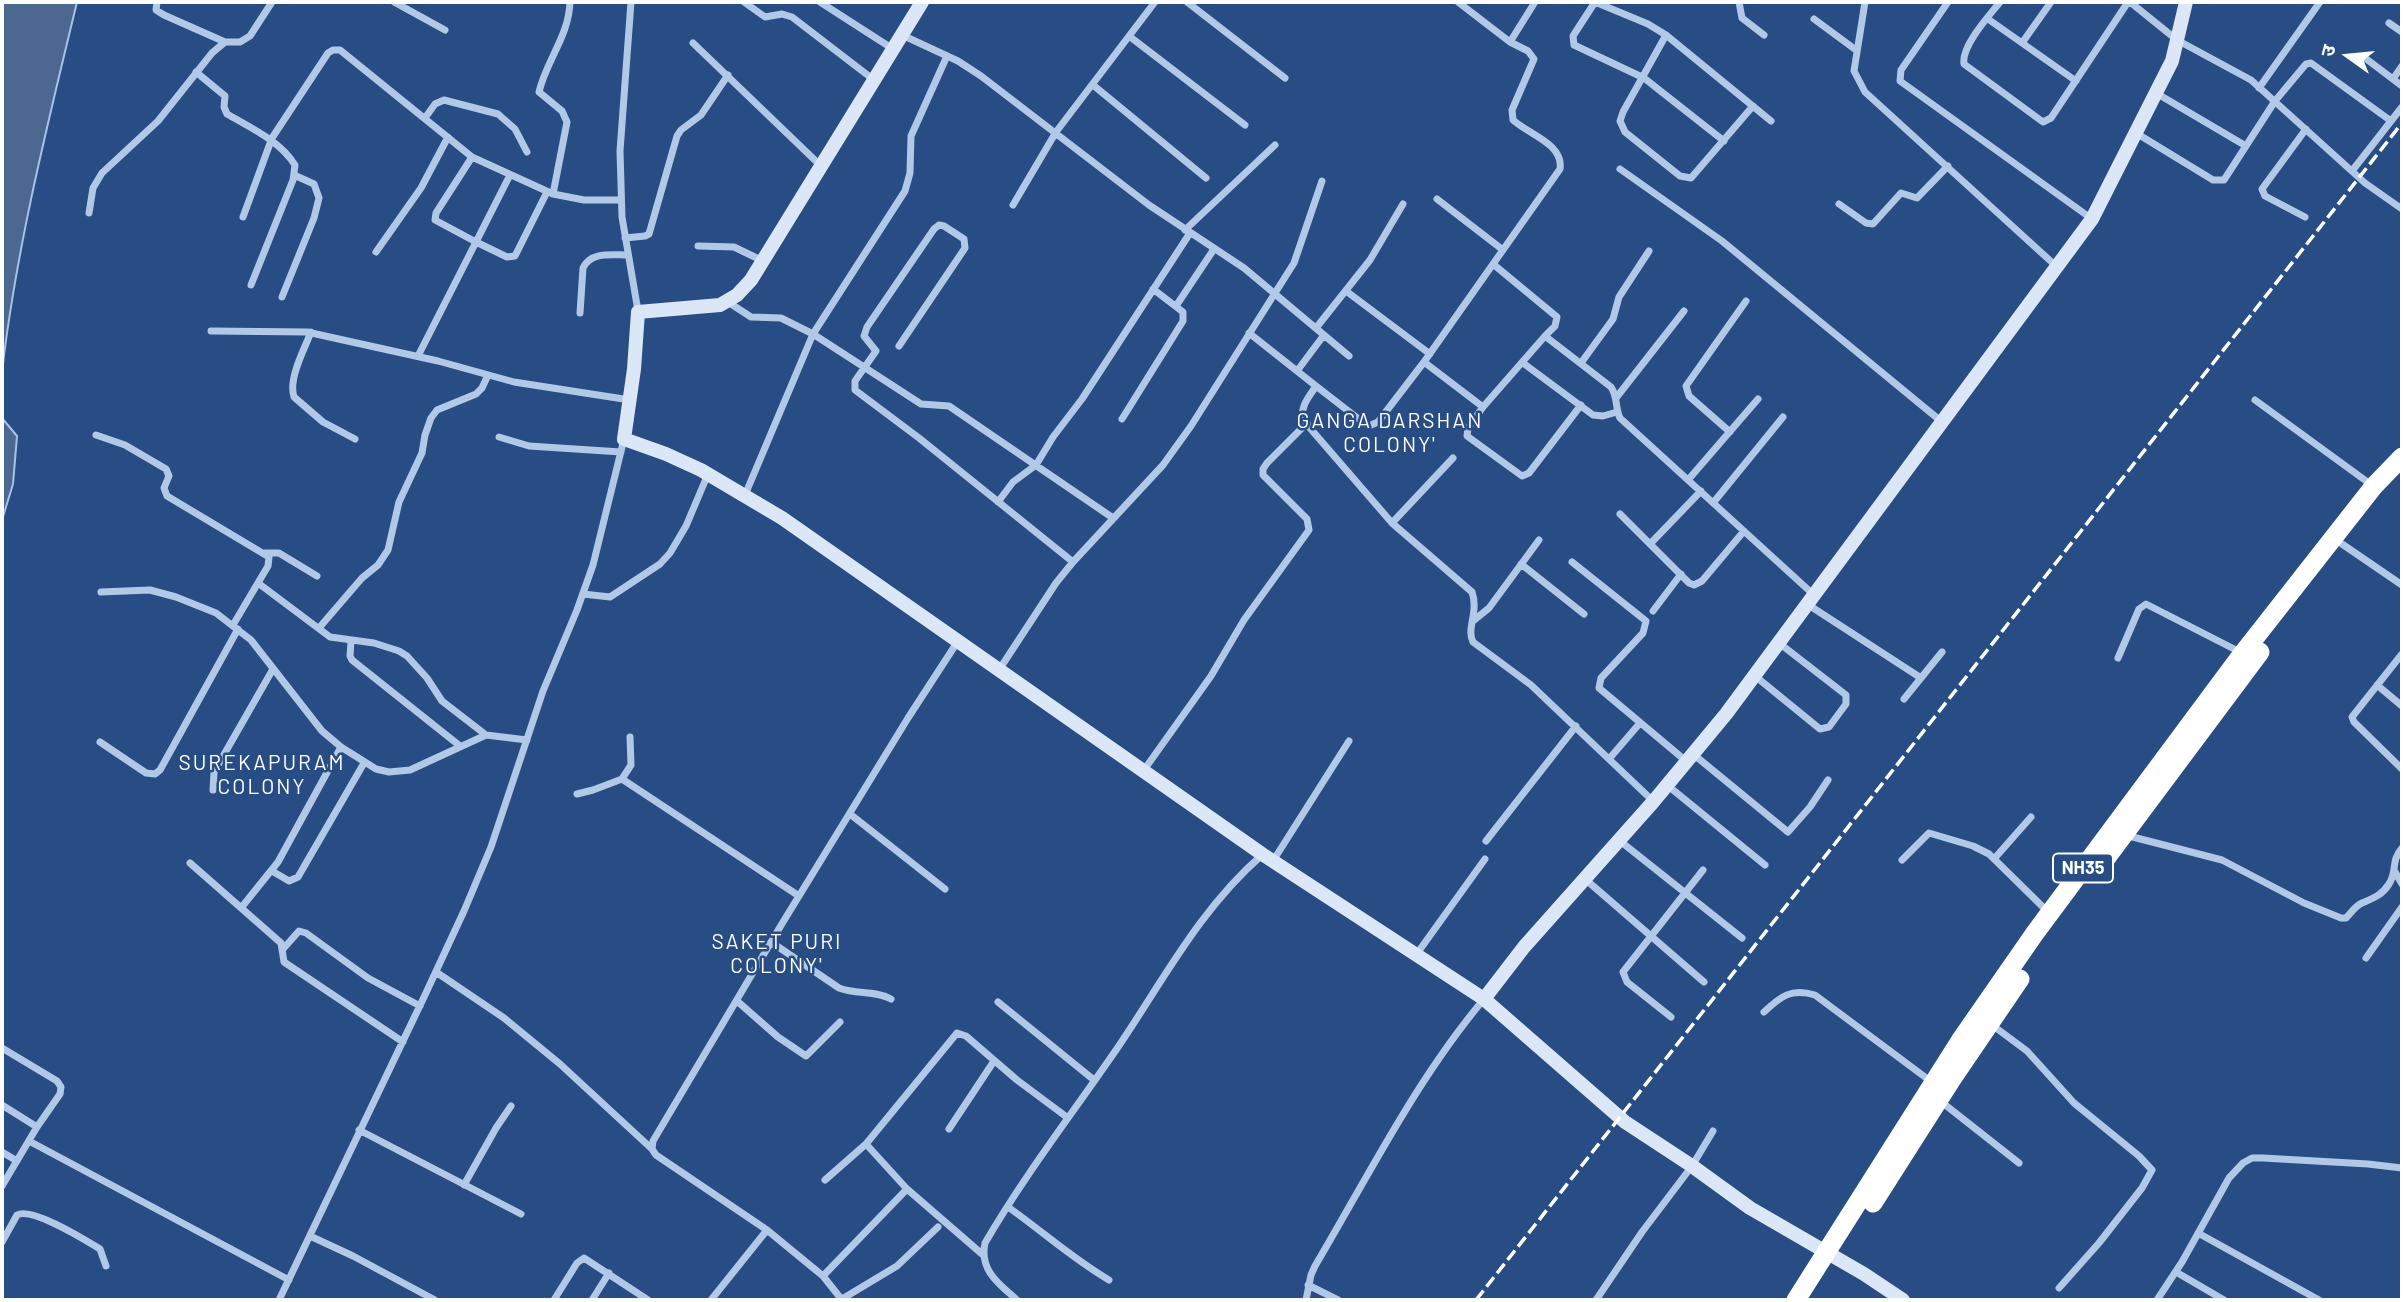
<!DOCTYPE html>
<html>
<head>
<meta charset="utf-8">
<style>
  body { margin:0 }
  #map { position:relative; width:2404px; height:1302px; overflow:hidden; background:#274d84; font-family:Barlow,"Noto Sans Devanagari",sans-serif }
  canvas { display:block }
  .frame { position:absolute; inset:0; border:4px solid #fff; pointer-events:none }
  .north { position:absolute; left:2313px; top:21px; width:70px; height:70px; -webkit-text-stroke:5px #274d84; paint-order:stroke; rotate:285deg; font-size:19px; font-weight:700; line-height:28px; text-align:center; color:#fff }
  .north::after { content:''; display:block; margin:auto; width:24px; height:32px; background:#fff; clip-path:polygon(50% 0,100% 100%,50% 72%,0 100%) }
</style>
</head>
<body>
<div id="map">
<canvas width="2404" height="1302"></canvas>
<div class="frame"></div>
<div class="north">उ</div>
</div>
<script>
const context = document.querySelector('canvas').getContext('2d');
context.lineJoin = 'round';
function paint(path, color) {
  context.fillStyle = color;
  context.fill(path, 'evenodd');
}
function strokePath(path, color, width, dash) {
  context.strokeStyle = color;
  context.lineWidth = width;
  context.lineCap = dash ? 'butt' : 'round';
  context.setLineDash(dash || []);
  context.stroke(path);
}
function write(font, color, halo, rows, align = 'center') {
  context.font = font + ' Barlow,sans-serif';
  context.lineWidth = 5;
  context.setLineDash([]);
  context.textBaseline = 'middle';
  context.strokeStyle = halo;
  context.fillStyle = color;
  for (const [text, x, y, turn = 0] of rows) {
    context.save();
    context.translate(x, y);
    context.rotate((+turn || 0) * Math.PI / 180);
    context.textAlign = isNaN(turn) ? turn : align;
    if (halo) context.strokeText(text, 0, 0);
    context.fillText(text, 0, 0);
    context.restore();
  }
}
const water = new Path2D(`
  M 2,2 L 77,2 C 48,122 16,249 2,372 Z
  M 2,418 L 17,436 L 13,484 L 2,520 Z`);
paint(water, '#4d6890');
strokePath(water, '#a5c3e8', 2);
strokePath(new Path2D(`
  M 157,2 L 156,10 L 164,15 L 225,42
  M 394,2 L 445,30
  M 631,2 L 620,151 L 622,217 L 638,311
  M 744,2 L 765,17 L 782,14 L 792,17 L 874,80
  M 820,2 L 893,49
  M 1187,2 L 1285,78
  M 1458,2 L 1510,42 L 1535,2
  M 1595,2 L 1573,36 L 1574,45 L 1644,78 L 1724,141
  M 1595,2 L 1648,24 L 1666,35 L 1771,121
  M 1739,2 L 1742,18 L 1764,35
  M 1865,2 L 1854,71 L 1865,92 L 2056,266
  M 1948,2 L 1901,70 L 1900,81 L 2092,219
  M 2000,2 C 1989,16 1961,46 1964,64 L 2043,122 L 2051,118 L 2128,2
  M 2130,2 L 2177,40 L 2251,80 L 2365,183 L 2402,209
  M 1814,19 L 1856,50
  M 1988,19 L 2076,81
  M 2389,23 L 2402,32
  M 902,35 L 958,61 L 981,76 L 1149,205 L 1244,268 L 1349,356
  M 1666,35 L 1623,112 L 1620,121 L 1625,132 L 1680,176 L 1691,178 L 1753,106
  M 1129,36 L 1245,125
  M 693,43 L 821,166
  M 2022,43 L 2051,2
  M 2365,58 L 2402,86
  M 196,72 L 225,96 L 224,107 L 227,114 C 251,128 280,141 295,165 L 293,180 L 251,285
  M 2393,79 L 2402,66
  M 1093,85 L 1206,178
  M 2259,88 L 2320,2
  M 2156,93 L 2246,146
  M 425,118 L 435,104 L 444,100 L 498,114 L 515,129 L 527,152
  M 2136,133 L 2213,180 L 2224,180 L 2275,101 L 2306,64 L 2311,63 L 2391,121
  M 1620,169 L 1722,241 L 1942,422
  M 2352,171 L 2402,107
  M 510,175 L 476,242 L 507,257 L 515,256 L 547,192
  M 553,194 L 567,122 L 562,111 L 539,92 C 546,61 569,36 570,2
  M 1437,199 L 1503,250
  M 1839,204 L 1866,223 L 1873,224 L 1901,193 L 1917,198 L 1948,166
  M 1013,205 L 1056,132 L 1155,2
  M 89,213 L 93,188 L 102,173 L 158,121 L 212,53 L 225,42 L 240,42 L 250,36 L 272,2
  M 243,217 L 272,138 L 328,53 L 333,50 L 340,50 L 472,157 L 553,194 L 584,200 L 621,200
  M 2305,217 L 2265,196 L 2262,189 L 2306,129
  M 1185,230 L 1275,145
  M 625,238 L 645,236 L 649,234 L 677,136 L 681,130 L 701,115 L 728,75
  M 698,246 L 734,247 L 763,261
  M 376,252 L 421,188 L 448,137
  M 1493,264 L 1557,317 L 1555,326 L 1545,336
  M 1346,291 L 1430,354
  M 282,297 L 314,218 L 319,198 L 314,184 L 294,175
  M 728,302 L 751,317 L 781,318 L 813,334 L 921,404 L 949,406 L 1113,518
  M 1176,306 L 1214,249
  M 580,313 L 583,268 C 591,251 612,255 628,255
  M 1316,328 L 1370,260 L 1403,204
  M 211,331 L 307,332 L 438,361 L 514,382 L 630,400
  M 311,332 C 304,350 288,379 294,397 L 323,422 L 355,439
  M 1249,333 L 1316,386 C 1309,397 1300,406 1303,420 L 1392,523 L 1472,592 C 1479,612 1466,629 1473,642 L 1531,685 L 1653,801
  M 899,346 L 965,248 L 964,239 L 944,226 L 939,225 L 934,229 L 867,327 L 864,336 L 876,351 L 855,381 L 855,390 L 919,438 L 1073,562
  M 418,356 L 476,242 L 435,220 L 436,213 L 472,157
  M 1424,362 L 1483,407 L 1545,336 L 1611,387 C 1618,397 1615,408 1620,418 L 1814,595
  M 1523,363 L 1593,415 L 1603,416 L 1617,412
  M 1581,363 L 1613,319 L 1619,297 L 1649,251
  M 1297,371 L 1324,335
  M 1316,386 L 1365,424 L 1369,426 L 1378,422 L 1424,362 L 1560,169 C 1564,144 1528,134 1513,120 L 1512,110 L 1534,59 L 1528,51 L 1510,42
  M 1616,398 L 1684,311
  M 2255,400 L 2373,486
  M 1483,407 L 1468,428 L 1467,436 L 1522,476 L 1529,473 L 1581,405
  M 1122,419 L 1183,321 L 1183,312 L 1153,289
  M 1730,432 L 1689,396 L 1686,386 L 1746,301
  M 96,435 L 125,445 L 166,469 L 169,476 L 164,488 L 167,496 L 269,557 L 268,566 L 233,625
  M 499,437 L 529,446 L 621,452
  M 1688,480 L 1758,399
  M 745,495 L 813,334 L 905,191 L 910,173 L 911,136 L 947,56
  M 998,502 L 1013,482 L 1036,465 L 1053,437 L 1082,399 L 1190,233
  M 1713,503 L 1783,417
  M 1620,514 L 1689,583 L 1694,585 L 1702,581 L 1744,531
  M 1392,523 L 1453,458
  M 1650,544 L 1701,491
  M 2342,544 L 2402,585
  M 265,553 L 279,553 L 317,576
  M 1572,562 L 1646,621 L 1643,633 L 1601,678 L 1599,688 L 1686,761
  M 1521,564 L 1584,614
  M 258,583 L 330,637 L 374,643 L 399,651 L 407,656 L 427,678 L 442,701 L 486,735
  M 101,592 L 150,590 L 176,597 L 216,613 L 251,640 L 322,731 L 341,747 L 376,769 L 389,772 L 410,770 L 486,735 L 527,740
  M 583,594 L 610,597 L 660,564 L 670,553 L 686,526 L 708,474
  M 1807,604 L 1921,678 L 1942,652
  M 1653,611 L 1681,574
  M 1473,621 L 1489,608 L 1539,540
  M 319,628 L 362,578 L 378,565 L 388,550 L 399,502 L 422,453 L 425,435 L 431,418 L 437,410 L 476,394 L 482,388 L 488,375
  M 351,641 L 350,656 L 352,660 L 460,746
  M 2402,654 L 2352,717 L 2354,722 L 2402,769
  M 2118,658 L 2139,609 L 2146,604 L 2240,652
  M 999,670 L 1056,583 L 1073,562 L 1163,465 L 1191,426 L 1294,263 L 1322,181
  M 1755,676 L 1820,729 L 1829,727 L 1846,704 L 1846,695 L 1779,643
  M 2377,685 L 2402,706
  M 1904,699 L 1921,678
  M 100,742 L 146,773 L 155,774 L 160,770 L 238,629
  M 1693,754 L 1788,832 L 1810,807 L 1828,780
  M 1609,759 L 1640,723
  M 1144,770 L 1211,676 L 1244,620 L 1309,530 L 1307,519 L 1263,475 L 1263,469 L 1267,463 L 1307,423
  M 622,779 L 631,765 L 630,737
  M 1667,785 L 1765,865
  M 213,790 L 214,772 L 273,669
  M 577,794 L 593,790 L 622,779 L 799,896
  M 850,814 L 945,889
  M 2125,835 L 2222,860 L 2304,903 L 2341,918 L 2346,918 C 2351,913 2355,906 2362,903 C 2374,898 2382,895 2389,884 C 2398,870 2390,862 2402,848
  M 1486,841 L 1576,726
  M 1620,841 L 1742,938
  M 1994,859 L 2031,817
  M 1902,860 L 1929,833 L 1973,846 L 1989,854 L 2047,911
  M 1273,861 L 1349,741
  M 190,863 L 281,943 L 284,962 L 403,1042
  M 2394,870 L 2402,884
  M 272,871 L 289,881 L 298,877 L 364,763
  M 1585,879 L 1704,982
  M 241,908 L 278,862 L 341,747
  M 771,942 L 839,988 C 857,995 874,990 891,999
  M 283,949 L 299,931 L 306,933 L 368,978 L 420,1006
  M 1416,955 L 1485,859
  M 2366,958 L 2402,907
  M 436,972 L 504,1018 L 560,1064 L 652,1149
  M 737,1001 L 778,1037 L 806,1056 L 840,1022
  M 998,1002 L 1094,1080
  M 1764,1012 C 1781,996 1791,988 1815,995 L 1933,1083
  M 1671,1017 L 1627,982 L 1623,972 L 1703,870
  M 1992,1025 L 2027,1051 L 2074,1103 L 2139,1156 L 2152,1170 L 2142,1188 L 2099,1243 L 2059,1288
  M 2,1048 L 57,1081 L 61,1087 L 60,1094 L 37,1127 L 2,1186
  M 1939,1100 L 2019,1163
  M 2,1105 L 37,1127
  M 949,1129 L 994,1061
  M 359,1130 L 521,1214
  M 29,1141 L 289,1280
  M 866,1144 L 907,1189 L 982,1254
  M 2,1152 L 17,1161
  M 825,1180 L 866,1144 L 957,1033 L 966,1036 L 1017,1080 L 1068,1118
  M 464,1185 L 496,1128 L 511,1106
  M 1008,1207 C 1042,1231 1073,1259 1109,1280
  M 2198,1233 L 2319,1300
  M 310,1236 L 353,1256 L 435,1300
  M 2,1242 L 17,1215 C 32,1207 85,1240 100,1249 L 106,1266
  M 2176,1272 L 2224,1300
  M 823,1276 L 907,1189
  M 1308,1285 L 1338,1300
  M 842,1299 L 897,1266 L 938,1227
  M 279,1300 L 425,995 L 464,911 L 491,847 L 543,691 L 577,610 L 593,565 L 624,439
  M 554,1300 L 577,1263 L 584,1258 L 648,1300
  M 592,1300 L 609,1273
  M 711,1300 L 767,1230
  M 842,1300 L 823,1276 L 767,1230 L 656,1155 L 652,1149 L 653,1141 L 780,927 L 908,718 L 958,641
  M 1017,1300 C 999,1284 979,1270 985,1243 C 1024,1176 1072,1114 1116,1050 C 1163,981 1199,910 1262,855
  M 1306,1300 L 1311,1275 L 1315,1266 C 1369,1175 1416,1080 1484,999
  M 1596,1300 L 1642,1232 L 1692,1166 L 1713,1131
  M 2157,1300 L 2182,1262 L 2229,1178 L 2243,1163 L 2252,1158 L 2263,1158 L 2368,1164 L 2402,1168`), '#b1c8e7', 7);
strokePath(new Path2D(`
  M 922,2 L 751,280 L 737,295 L 720,305 L 638,312 L 634,369 L 624,439 L 666,454 L 701,470 L 782,518 L 1262,854 L 1484,999 L 1625,1122 L 1692,1166 L 1750,1208 L 1864,1274 L 1903,1300
  M 1484,999 L 1524,947 L 1653,802 L 1726,714 L 2092,219 L 2172,61 L 2186,2`), '#dbe6f7', 14);
strokePath(new Path2D(`
  M 2098,869 L 2260,652
  M 1873,1203 L 1952,1079 L 2020,979
  M 1796,1300 L 1960,1041 L 2035,933 L 2243,653 L 2374,486 L 2402,457`), '#fff', 19);
strokePath(new Path2D(`
  M 1476,1300 L 2402,123`), '#fff', 3.5, [12, 5]);
for (const [x, y, w] of [
  [2083,868,60]
]) {
  const box = new Path2D();
  box.roundRect(x - w / 2, y - 14.5, w, 29, 5);
  context.fillStyle = '#274d84';
  context.fill(box);
  strokePath(box, '#fff', 2);
}
write('bold 18px', '#fff', null, [
  ["NH35",2083,868]
]);
context.letterSpacing = '2px';
write('21px', '#fff', '#274d84', [
  ["GANGA DARSHAN",1390,421],
  ["COLONY'",1390,445],
  ["SUREKAPURAM",262,763],
  ["COLONY",262,787],
  ["SAKET PURI",777,942],
  ["COLONY'",777,966]
]);
context.letterSpacing = '0px';
</script>
</body>
</html>
